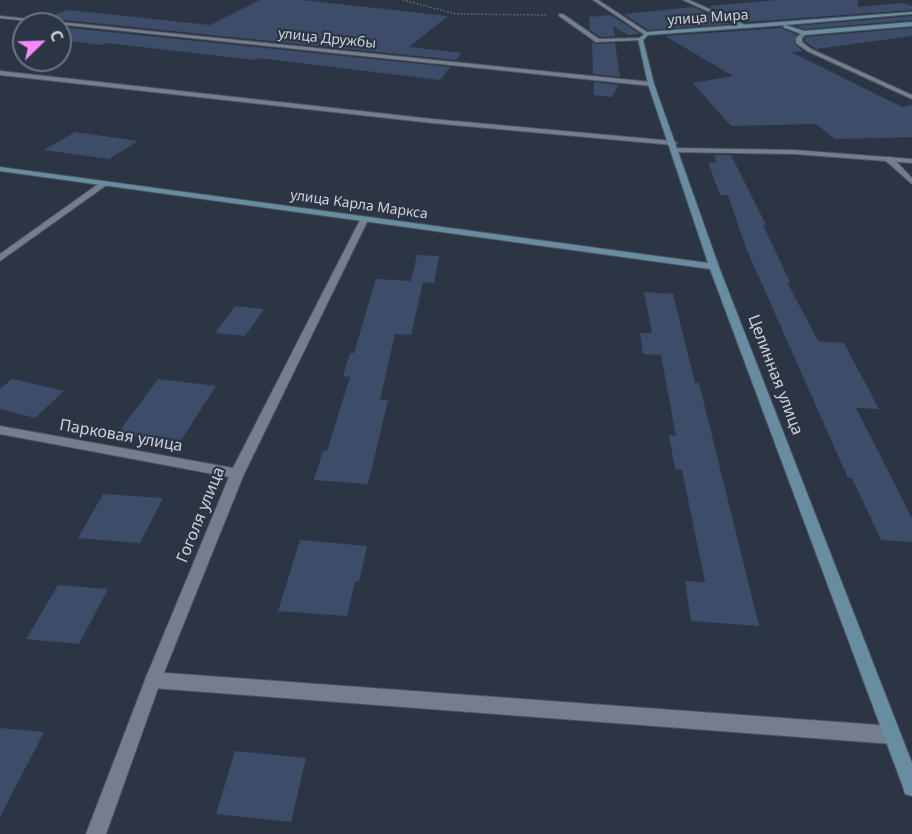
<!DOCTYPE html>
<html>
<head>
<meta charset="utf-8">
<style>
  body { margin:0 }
  #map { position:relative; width:912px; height:834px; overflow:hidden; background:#2c3544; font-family:"Noto Sans",sans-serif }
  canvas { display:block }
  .north { position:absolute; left:12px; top:12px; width:60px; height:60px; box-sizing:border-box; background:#2c3544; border:2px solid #6c7481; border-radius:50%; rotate:67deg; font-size:16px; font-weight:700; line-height:24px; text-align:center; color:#cdd2dc }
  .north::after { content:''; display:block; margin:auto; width:21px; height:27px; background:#f18af5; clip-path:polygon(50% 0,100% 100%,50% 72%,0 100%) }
</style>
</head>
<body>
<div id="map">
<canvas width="912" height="834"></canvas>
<div class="north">С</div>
</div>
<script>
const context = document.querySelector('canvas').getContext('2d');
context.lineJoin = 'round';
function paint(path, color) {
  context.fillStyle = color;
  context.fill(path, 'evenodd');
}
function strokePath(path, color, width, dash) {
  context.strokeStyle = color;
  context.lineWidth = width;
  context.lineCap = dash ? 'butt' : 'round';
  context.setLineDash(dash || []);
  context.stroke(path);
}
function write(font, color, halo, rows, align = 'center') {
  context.font = font + ' "Noto Sans",sans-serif';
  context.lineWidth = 4.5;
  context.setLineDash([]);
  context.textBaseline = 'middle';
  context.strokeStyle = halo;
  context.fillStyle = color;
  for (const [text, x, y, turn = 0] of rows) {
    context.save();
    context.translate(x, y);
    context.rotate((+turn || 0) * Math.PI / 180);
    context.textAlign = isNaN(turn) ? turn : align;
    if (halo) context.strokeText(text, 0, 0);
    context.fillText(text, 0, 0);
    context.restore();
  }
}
paint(new Path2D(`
  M 260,0 L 302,0 L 448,16 L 409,47 L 462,53 L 456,60 L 46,18 L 68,10 L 210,25 Z
  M 778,0 L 858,0 L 858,7 L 902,3 L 912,6 L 912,10 L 745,22 L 708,6 Z
  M 693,7 L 730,24 L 648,30 L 624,14 Z
  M 611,15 L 640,34 L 628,35 L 613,26 L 615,36 L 600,37 L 590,30 L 589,17 Z
  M 912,16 L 912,20 L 804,29 L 796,26 Z
  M 60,27 L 450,67 L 440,80 L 259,58 L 255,60 L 107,43 L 102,45 L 60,40 Z
  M 781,28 L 797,35 L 794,43 L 803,51 L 791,52 L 902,107 L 912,105 L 912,137 L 835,139 L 816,124 L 731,126 L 693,83 L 733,76 L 665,36 Z
  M 912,28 L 912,36 L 816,49 L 804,41 L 806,37 Z
  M 592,42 L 596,44 L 615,43 L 620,77 L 593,74 Z
  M 594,82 L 618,85 L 612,97 L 594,95 Z
  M 75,132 L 138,141 L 109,159 L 44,150 Z
  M 714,155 L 731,155 L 766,225 L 763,225 L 790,282 L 787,282 L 818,341 L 844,343 L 879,409 L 856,408 L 912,518 L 912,542 L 881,540 L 852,478 L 848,478 L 746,248 L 728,195 L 720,195 L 708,162 L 717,163 Z
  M 417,255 L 439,256 L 434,283 L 423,282 L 411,335 L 395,334 L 380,400 L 388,400 L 368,484 L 314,480 L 323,451 L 327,451 L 350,377 L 343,376 L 350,353 L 354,353 L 376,279 L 411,281 Z
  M 644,292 L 673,294 L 695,383 L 699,383 L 759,626 L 691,621 L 685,581 L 705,582 L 682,470 L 675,469 L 669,435 L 676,436 L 661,355 L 643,354 L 640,333 L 652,333 Z
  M 235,306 L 264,309 L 245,336 L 215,333 Z
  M 12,379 L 64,391 L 35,418 L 0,409 L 0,389 Z
  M 158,379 L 216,386 L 180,442 L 118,433 Z
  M 103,494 L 163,498 L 140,543 L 78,538 Z
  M 300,540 L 367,546 L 359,582 L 355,581 L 347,616 L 278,611 Z
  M 58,585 L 108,589 L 79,644 L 26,639 Z
  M 0,728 L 44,732 L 0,817 Z
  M 235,751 L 306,758 L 291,822 L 216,814 Z`), '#3d4d69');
const lane = new Path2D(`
  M 559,14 L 563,14 L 599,39 L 640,38 L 643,40 L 596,42 L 559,16 Z
  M 0,71 L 432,119 L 673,141 L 677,143 L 673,145 L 432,123 L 0,75 Z
  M 886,157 L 892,157 L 912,178 L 912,184 L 886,161 Z
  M 153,672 L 892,726 L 898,729 L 901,735 L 898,741 L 892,744 L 153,688 L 147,686 L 145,680 L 147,674 Z`);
const street = new Path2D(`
  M 593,0 L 598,0 L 650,34 L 645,35 Z
  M 683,0 L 689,0 L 750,27 L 745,28 Z
  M 0,16 L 651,82 L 654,84 L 651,86 L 0,18 Z
  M 804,31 L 807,33 L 802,38 L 802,42 L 811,49 L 912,95 L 912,99 L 807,51 L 796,43 L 796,38 Z
  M 672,148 L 794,150 L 912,159 L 912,163 L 794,154 L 675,152 L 672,152 Z
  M 101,182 L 108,184 L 0,261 L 0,254 Z
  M 364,217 L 368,220 L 244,474 L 161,680 L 106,834 L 86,834 L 145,680 L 229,477 L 0,434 L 0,426 L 233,468 L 360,220 Z`);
const secondary = new Path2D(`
  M 912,12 L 912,14 L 785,25 L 804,31 L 912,22 L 912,26 L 804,35 L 783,27 L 785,25 L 648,35 L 643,40 L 654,84 L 719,267 L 912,763 L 912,796 L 905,794 L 903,787 L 710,269 L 0,171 L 0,167 L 708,263 L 648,84 L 638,39 L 647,32 Z`);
strokePath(lane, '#4c535f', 2);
strokePath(street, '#4c535f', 2);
strokePath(secondary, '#4c535f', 2);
strokePath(new Path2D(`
  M 403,0 L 456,14 L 547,15`), '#686f7c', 1.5, [1.5, 2]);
paint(lane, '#747e8f');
paint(street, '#747e8f');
paint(secondary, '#688da1');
write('14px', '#cdd2dc', '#2c3544', [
  ["улица Мира",708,18,-4],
  ["улица Дружбы",327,39,6],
  ["улица Карла Маркса",359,205,8]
]);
write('16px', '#cdd2dc', '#2c3544', [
  ["Целинная улица",775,375,69],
  ["Парковая улица",121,436,10],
  ["Гоголя улица",201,515,-68]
]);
</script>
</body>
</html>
